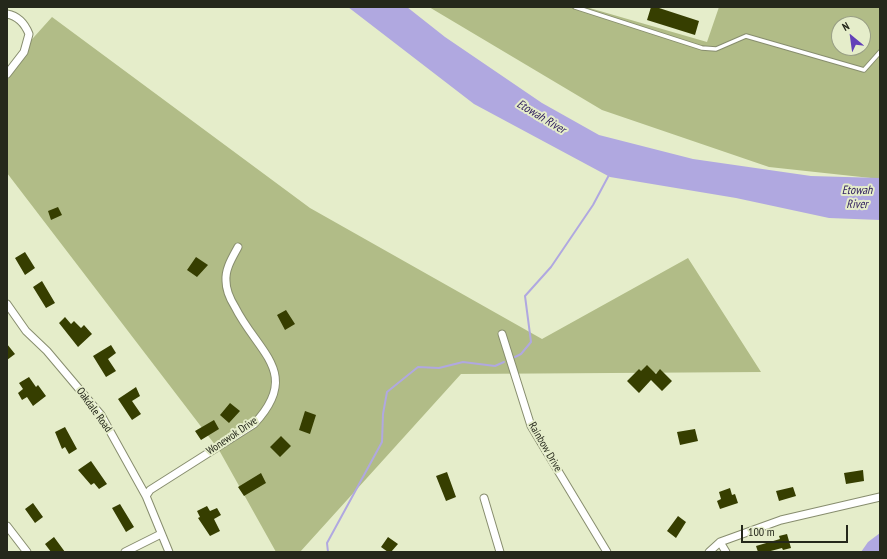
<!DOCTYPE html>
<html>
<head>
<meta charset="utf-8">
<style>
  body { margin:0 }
  #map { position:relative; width:887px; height:559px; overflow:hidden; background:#e5edca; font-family:"PT Sans Narrow",sans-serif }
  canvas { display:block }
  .frame { position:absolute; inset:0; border:8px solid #25281b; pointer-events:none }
  .north { position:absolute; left:831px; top:16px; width:40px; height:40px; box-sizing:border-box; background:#e5edca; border:1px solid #989e84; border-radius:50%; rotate:331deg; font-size:11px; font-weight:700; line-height:16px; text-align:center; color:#25281b }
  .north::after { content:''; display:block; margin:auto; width:14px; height:18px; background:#6240b8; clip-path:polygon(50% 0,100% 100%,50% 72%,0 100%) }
  .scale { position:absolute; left:741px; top:525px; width:107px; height:18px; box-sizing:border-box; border:2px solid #25281b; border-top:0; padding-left:5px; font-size:12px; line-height:14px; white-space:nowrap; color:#25281b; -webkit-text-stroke:3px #e5edca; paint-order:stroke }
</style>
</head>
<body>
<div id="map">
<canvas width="887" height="559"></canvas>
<div class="frame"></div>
<div class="north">N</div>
<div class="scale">100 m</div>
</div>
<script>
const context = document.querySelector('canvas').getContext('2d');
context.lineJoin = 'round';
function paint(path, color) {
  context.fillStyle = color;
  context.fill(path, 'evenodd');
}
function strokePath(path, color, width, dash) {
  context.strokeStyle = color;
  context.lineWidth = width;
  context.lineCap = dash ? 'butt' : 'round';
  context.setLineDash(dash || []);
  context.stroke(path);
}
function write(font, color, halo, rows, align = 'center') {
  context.font = font + ' "PT Sans Narrow",sans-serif';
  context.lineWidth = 4;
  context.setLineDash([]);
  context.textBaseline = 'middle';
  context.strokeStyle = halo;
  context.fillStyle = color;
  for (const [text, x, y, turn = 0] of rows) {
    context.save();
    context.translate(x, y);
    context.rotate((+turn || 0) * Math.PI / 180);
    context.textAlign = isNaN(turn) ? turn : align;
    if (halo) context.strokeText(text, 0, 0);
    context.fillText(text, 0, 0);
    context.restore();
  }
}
paint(new Path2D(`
  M 429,7 L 586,7 L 707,42 L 719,7 L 880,7 L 880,179 L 769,167 L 602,110 ZM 839,24 L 863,24 L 863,48 L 839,48 Z
  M 52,17 L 310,208 L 542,339 L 688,258 L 761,372 L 461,374 L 300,552 L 276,552 L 219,450 L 7,173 L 7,67 Z`), '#b1bc87');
paint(new Path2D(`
  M 348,7 L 407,7 L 445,37 L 542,103 L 599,135 L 693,159 L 811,176 L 880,178 L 880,220 L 829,218 L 736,198 L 610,177 L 474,104 Z
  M 880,533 L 880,552 L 861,552 L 868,542 Z`), '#b0a8e0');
strokePath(new Path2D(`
  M 515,357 L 521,354 L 531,342 L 525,296 L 551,267 L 593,205 L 609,175
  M 328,552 L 327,543 L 382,442 L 383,414 L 387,392 L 418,367 L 439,368 L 463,362 L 495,366 L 504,362`), '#b0a8e0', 2);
paint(new Path2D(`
  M 651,7 L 656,7 L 699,21 L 695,35 L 647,20 Z
  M 58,207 L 62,215 L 51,220 L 48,211 Z
  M 25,252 L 35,268 L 25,275 L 15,258 Z
  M 196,257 L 208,265 L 197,277 L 187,270 Z
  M 42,281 L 55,303 L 46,308 L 33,287 Z
  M 286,310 L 295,324 L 285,330 L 277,315 Z
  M 65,317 L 71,324 L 74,321 L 81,328 L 84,325 L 92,334 L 78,347 L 59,323 Z
  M 7,344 L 15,354 L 7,360 Z
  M 111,345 L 116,353 L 108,359 L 116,371 L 106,377 L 93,356 Z
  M 647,365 L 656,374 L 660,369 L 672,381 L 662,391 L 651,380 L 639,393 L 627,381 L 639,369 L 641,371 Z
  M 29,377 L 36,387 L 38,385 L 46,396 L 33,406 L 27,397 L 22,400 L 18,393 L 23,389 L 19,383 Z
  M 136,387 L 140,396 L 132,401 L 141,414 L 132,420 L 118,399 Z
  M 230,403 L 240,411 L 229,423 L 220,415 Z
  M 305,411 L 316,415 L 310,434 L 299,430 Z
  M 214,420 L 219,429 L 201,440 L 195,431 Z
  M 65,427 L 77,449 L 69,454 L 65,447 L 62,449 L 55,432 Z
  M 695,429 L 698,441 L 680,445 L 677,432 Z
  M 281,436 L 291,446 L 280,457 L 270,447 Z
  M 91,461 L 107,484 L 99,489 L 94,483 L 91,485 L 78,470 Z
  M 863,470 L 864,481 L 846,484 L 844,473 Z
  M 447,472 L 456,497 L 446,501 L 436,476 Z
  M 261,473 L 266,483 L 244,496 L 238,487 Z
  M 793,487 L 796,496 L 779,501 L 776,491 Z
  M 730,488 L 732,495 L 735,494 L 738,503 L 720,509 L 717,501 L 721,499 L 719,492 Z
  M 33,503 L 43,517 L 35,523 L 25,509 Z
  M 120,504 L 134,527 L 126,532 L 112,508 Z
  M 207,506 L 210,511 L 217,508 L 221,515 L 214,519 L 220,531 L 210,536 L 198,518 L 200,517 L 197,511 Z
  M 678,516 L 686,522 L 676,538 L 667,531 Z
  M 787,534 L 791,548 L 783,550 L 782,548 L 767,552 L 758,552 L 756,546 L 780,539 L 779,536 Z
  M 54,537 L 65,552 L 51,552 L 45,544 Z
  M 388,537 L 398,544 L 391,552 L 388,552 L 381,547 Z`), '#363e00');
const lane = new Path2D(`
  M 575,7 L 702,48 L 716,49 L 746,36 L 864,70 L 880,52`);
const street = new Path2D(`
  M 7,14 C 18,16 25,24 29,34 L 24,52 L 7,74
  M 7,304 L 26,331 L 47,351 L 101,415 L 146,496 L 169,552
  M 502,334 L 531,426 L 607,552
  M 146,496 L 150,490 L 254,424 C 302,373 258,353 235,307 C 230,299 226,291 226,281 C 225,269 232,258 238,247
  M 484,498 L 500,552
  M 7,526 L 27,552
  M 720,542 L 726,552
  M 125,552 L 161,534
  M 709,552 L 720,542 L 781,520 L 880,497`);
strokePath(lane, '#878d6e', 5.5);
strokePath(street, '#878d6e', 9);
strokePath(lane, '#fff', 3.5);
strokePath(street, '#fff', 7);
write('11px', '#25281b', '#e5edca', [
  ["Oakdale Road",94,410,54],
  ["Wonewok Drive",232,436,-34],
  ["Rainbow Drive",545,447,60]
]);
write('italic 12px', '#2f1d5e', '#e5edca', [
  ["Etowah River",541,117,31],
  ["Etowah",857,191],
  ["River",857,205]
]);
</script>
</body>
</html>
